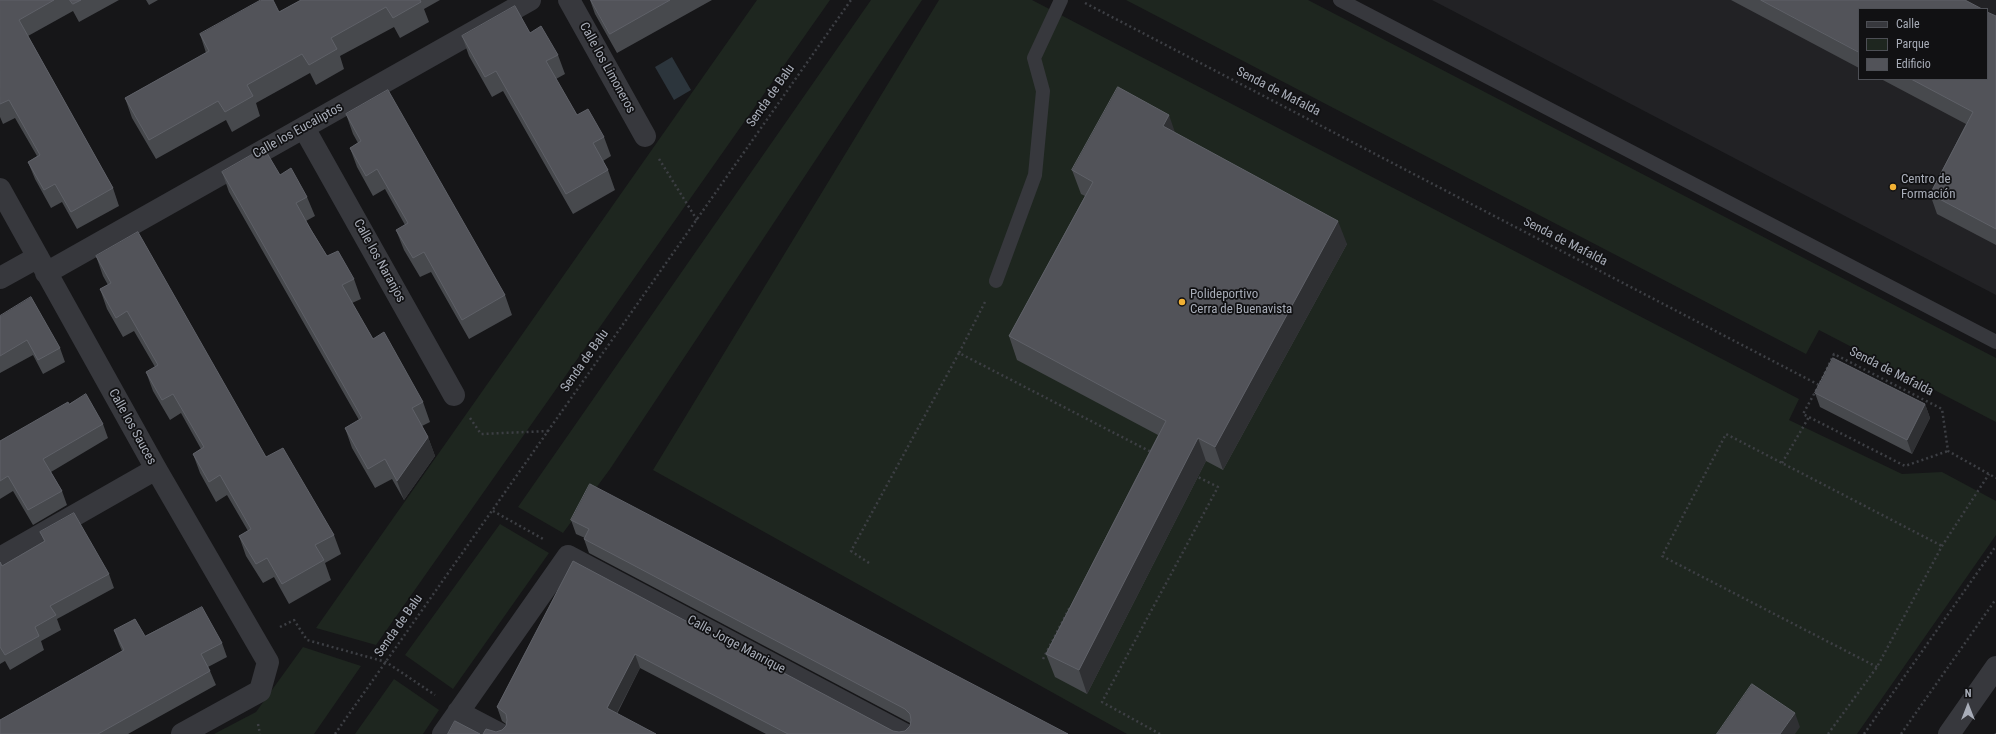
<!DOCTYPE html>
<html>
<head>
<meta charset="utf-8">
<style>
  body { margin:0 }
  #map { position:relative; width:1996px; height:734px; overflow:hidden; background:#161618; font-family:"Roboto Condensed",sans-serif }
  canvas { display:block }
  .legend { position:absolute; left:1858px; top:8px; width:130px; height:72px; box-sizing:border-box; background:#111113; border:1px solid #4d4f55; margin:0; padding:5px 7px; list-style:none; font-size:12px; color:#a8adb8 }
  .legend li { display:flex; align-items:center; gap:8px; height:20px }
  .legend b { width:20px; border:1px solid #4d4f55 }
  .north { position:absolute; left:1948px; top:686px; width:40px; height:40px; -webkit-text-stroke:3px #111113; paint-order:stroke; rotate:0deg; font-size:11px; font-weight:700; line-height:16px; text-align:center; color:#a8adb8 }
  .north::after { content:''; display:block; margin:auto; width:14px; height:18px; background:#a8adb8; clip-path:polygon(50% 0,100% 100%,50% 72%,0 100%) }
</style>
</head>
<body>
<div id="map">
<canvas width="1996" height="734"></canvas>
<ul class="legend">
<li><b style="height:5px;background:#37383d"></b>Calle</li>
<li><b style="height:11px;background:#1e261f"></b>Parque</li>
<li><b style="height:11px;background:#525359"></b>Edificio</li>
</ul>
<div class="north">N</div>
</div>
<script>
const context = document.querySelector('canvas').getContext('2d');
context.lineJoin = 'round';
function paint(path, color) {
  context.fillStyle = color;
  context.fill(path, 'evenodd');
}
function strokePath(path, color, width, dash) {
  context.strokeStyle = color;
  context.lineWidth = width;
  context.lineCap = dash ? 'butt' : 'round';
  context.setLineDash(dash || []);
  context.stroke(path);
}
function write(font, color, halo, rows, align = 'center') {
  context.font = font + ' "Roboto Condensed",sans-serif';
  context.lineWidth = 3.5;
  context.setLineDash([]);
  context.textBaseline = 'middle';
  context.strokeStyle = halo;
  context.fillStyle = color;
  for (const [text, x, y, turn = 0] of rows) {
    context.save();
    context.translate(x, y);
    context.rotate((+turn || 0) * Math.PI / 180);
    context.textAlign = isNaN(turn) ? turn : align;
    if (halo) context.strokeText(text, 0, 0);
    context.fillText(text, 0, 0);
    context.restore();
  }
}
paint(new Path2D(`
  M 1432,0 L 1996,0 L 1996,295 L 1457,13 ZM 1859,9 L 1987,9 L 1987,79 L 1859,79 Z`), '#222225');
paint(new Path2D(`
  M 757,0 L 830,0 L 376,645 L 316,628 Z
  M 871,0 L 922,0 L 610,469 L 563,533 L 518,507 Z
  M 939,0 L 1032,0 L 1799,399 L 1789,420 L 1902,474 L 1942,472 L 1996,501 L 1996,535 L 1857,734 L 1127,734 L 653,470 Z
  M 1126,0 L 1308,0 L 1996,358 L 1996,422 L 1819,330 L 1806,354 Z
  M 500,524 L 549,553 L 453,689 L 405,655 Z
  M 303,647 L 361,666 L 314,734 L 214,734 L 256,712 Z
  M 394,679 L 439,710 L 423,734 L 355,734 Z`), '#1e261f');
paint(new Path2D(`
  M 672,57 L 691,90 L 674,100 L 655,67 Z`), '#2c353c');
strokePath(new Path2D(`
  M 1085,3 L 1819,385 L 1834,354 L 1942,409 L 1948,451 L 1996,478
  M 659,159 L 697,220
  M 985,302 L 959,353 L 1153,453
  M 1819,385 L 1803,414 L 1905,466 L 1948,451
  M 470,418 L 481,434 L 549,431
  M 1782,463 L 1809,417
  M 493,511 L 545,540
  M 869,563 L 851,551 L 959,353
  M 280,627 L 294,620 L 307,640 L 386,662 L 435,695
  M 1043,659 L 1070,607
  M 1877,667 L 1662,556 L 1726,434 L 1942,546
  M 258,724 L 260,734
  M 335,734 L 851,0
  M 1160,734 L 1102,702 L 1218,487 L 1196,476
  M 1828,734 L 1877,667 L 1942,546 L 1989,474
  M 1864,734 L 1996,546
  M 1901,734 L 1996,599
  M 1996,734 L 1996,733`), '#3d3f44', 2.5, [2, 3]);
strokePath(new Path2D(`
  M 1340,0 L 1996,342
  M 996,281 L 1035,175 L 1043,91 L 1034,58 L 1061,0`), '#37383d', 14);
strokePath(new Path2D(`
  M 569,0 L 645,136
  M 304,128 L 454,395
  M 0,189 L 156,469 L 268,662 L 260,691 L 182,734
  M 46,273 L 530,0
  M 0,278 L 38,257
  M 0,558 L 156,469
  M 458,712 L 500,734
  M 443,734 L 568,556 L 904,734`), '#37383d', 22);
strokePath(new Path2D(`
  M 1949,734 L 1996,667`), '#37383d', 22);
paint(new Path2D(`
  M 0,0 L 119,0 L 79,22 L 73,11 L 28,36 L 113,188 L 119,206 L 77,229 L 62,202 L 51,208 L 35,179 L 28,162 L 37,156 L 15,118 L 3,124 L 0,117 Z
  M 146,0 L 158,0 L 149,5 Z
  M 301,0 L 440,0 L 424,9 L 429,22 L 400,38 L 394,27 L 340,56 L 344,69 L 316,85 L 310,73 L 256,103 L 260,116 L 232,132 L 226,120 L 156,159 L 132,118 L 125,98 L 206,53 L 200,34 L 279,12 Z
  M 590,0 L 712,0 L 617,53 L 595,14 Z
  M 1731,0 L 1965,0 L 1859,9 L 1859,68 Z
  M 1996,16 L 1996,245 L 1937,214 L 1930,194 L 1966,124 L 1881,79 L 1987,79 Z
  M 530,33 L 558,55 L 565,74 L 556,79 L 577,115 L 604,137 L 611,156 L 603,161 L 608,170 L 615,190 L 573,214 L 503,91 L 492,97 L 469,56 L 462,36 Z
  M 346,114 L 505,295 L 512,315 L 469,339 L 431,272 L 420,277 L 404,250 L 396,230 L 405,225 L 385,189 L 373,196 L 357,167 L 350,148 L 358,143 L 353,134 Z
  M 1176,133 L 1347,244 L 1223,470 L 1206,461 L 1087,694 L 1055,677 L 1046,654 L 1158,435 L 1017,360 L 1009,336 L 1085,196 L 1081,194 L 1072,170 Z
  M 222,172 L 280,175 L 307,197 L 315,216 L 306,221 L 327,256 L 354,279 L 361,299 L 352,303 L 373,339 L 423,402 L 430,422 L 422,426 L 428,437 L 435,456 L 404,500 L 392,479 L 375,488 L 352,448 L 345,428 L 359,420 L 229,192 Z
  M 96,256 L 266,457 L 334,535 L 341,554 L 325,563 L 331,580 L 289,604 L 274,577 L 263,583 L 246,556 L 239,536 L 248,531 L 227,495 L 216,502 L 200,473 L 193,454 L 201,449 L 181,413 L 170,420 L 153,391 L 146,372 L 155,367 L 134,331 L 123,337 L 107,309 L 100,289 L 108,285 L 103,276 Z
  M 0,316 L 60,348 L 65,362 L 43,374 L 33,355 L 0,373 Z
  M 1815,393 L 1925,404 L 1930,418 L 1912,454 L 1820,407 Z
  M 69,404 L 103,424 L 108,438 L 51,472 L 62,491 L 67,505 L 33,525 L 13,491 L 0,499 L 0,441 Z
  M 571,520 L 1068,734 L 766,734 L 640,668 L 617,714 L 496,732 L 502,730 L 506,726 L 506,724 L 502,721 L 497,707 L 573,561 L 893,731 L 899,732 L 905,731 L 910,726 L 910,723 L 589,553 L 584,539 L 585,538 L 576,534 Z
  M 40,532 L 109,574 L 114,588 L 57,619 L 61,630 L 41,641 L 44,650 L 10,670 L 5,661 L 0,664 L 0,562 L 2,566 L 44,541 Z
  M 114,630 L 145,636 L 222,643 L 227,657 L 208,667 L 210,671 L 216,685 L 128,734 L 0,734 L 122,651 L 119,644 Z`), '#47494d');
paint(new Path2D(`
  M 1169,115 L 1177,138 L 1163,126 Z
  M 1338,221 L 1347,244 L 1223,470 L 1215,447 Z
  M 1925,404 L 1930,418 L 1912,454 L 1907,440 Z
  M 428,437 L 435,456 L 404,500 L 397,481 Z
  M 1198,438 L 1206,461 L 1087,694 L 1079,670 Z
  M 635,654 L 640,668 L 612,722 L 607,708 Z
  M 1795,713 L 1800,727 L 1795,734 L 1780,734 Z`), '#2f3033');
const building = new Path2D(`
  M 0,0 L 54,0 L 19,20 L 113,188 L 71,212 L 55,184 L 44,190 L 28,162 L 40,155 L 9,100 L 0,104 Z
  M 70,0 L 81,0 L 73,4 Z
  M 261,0 L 273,0 L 279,12 L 301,0 L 420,0 L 421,2 L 393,18 L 386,7 L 331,38 L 337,49 L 309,65 L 302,54 L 247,85 L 253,96 L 225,112 L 218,101 L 149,140 L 125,98 L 209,51 L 200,34 Z
  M 591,0 L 670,0 L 610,34 Z
  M 1761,0 L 1965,0 L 1982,9 L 1859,9 L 1859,52 Z
  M 515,6 L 530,33 L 541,26 L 558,55 L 546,61 L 577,115 L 588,109 L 604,137 L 593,143 L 608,170 L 566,194 L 496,71 L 485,77 L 462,36 Z
  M 1987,12 L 1996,16 L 1996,229 L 1930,194 L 1973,112 L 1911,79 L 1987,79 Z
  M 1118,87 L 1169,115 L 1163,126 L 1338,221 L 1215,447 L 1198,438 L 1079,670 L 1046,654 L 1166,421 L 1009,336 L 1093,182 L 1072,170 Z
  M 388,90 L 505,295 L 462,320 L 424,252 L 413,258 L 396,230 L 408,223 L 377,169 L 366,176 L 350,148 L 361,141 L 346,114 Z
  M 264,148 L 280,175 L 291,168 L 307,197 L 296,203 L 311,230 L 327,256 L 338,251 L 354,279 L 342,285 L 373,339 L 384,332 L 423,402 L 412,408 L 428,437 L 397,481 L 385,459 L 368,469 L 345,428 L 362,418 L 222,172 Z
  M 138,232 L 266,457 L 283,448 L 334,535 L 315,545 L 324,560 L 282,584 L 267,558 L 256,564 L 239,536 L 251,529 L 220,475 L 209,482 L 193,454 L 204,447 L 173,394 L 162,400 L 146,372 L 158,365 L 127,311 L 116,318 L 100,289 L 111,283 L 96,256 Z
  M 31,297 L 60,348 L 38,360 L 27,340 L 0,356 L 0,316 Z
  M 1833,358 L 1925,404 L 1907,440 L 1815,393 Z
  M 86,394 L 103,424 L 43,459 L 62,491 L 28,510 L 8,476 L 0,481 L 0,441 L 68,402 L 69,404 Z
  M 590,484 L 1068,734 L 788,734 L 635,654 L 607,708 L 656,734 L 483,734 L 486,729 L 496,732 L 502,730 L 506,726 L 507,720 L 506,714 L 497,707 L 573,561 L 893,731 L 899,732 L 905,731 L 910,726 L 911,720 L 910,714 L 905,709 L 584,539 L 589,529 L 571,520 Z
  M 74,513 L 109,574 L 50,606 L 56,615 L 35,627 L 39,636 L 5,655 L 0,647 L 0,562 L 2,566 L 45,541 L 40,532 Z
  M 202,607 L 222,643 L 201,654 L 210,671 L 98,734 L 0,734 L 0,720 L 124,650 L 114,630 L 135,619 L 145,636 Z
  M 1752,684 L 1795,713 L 1780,734 L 1717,734 Z
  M 455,721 L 480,734 L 448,734 Z`);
paint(building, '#525359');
strokePath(building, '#5f6168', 1);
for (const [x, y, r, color] of [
  [1893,187,4,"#f2b134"],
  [1182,302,4,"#f2b134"]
]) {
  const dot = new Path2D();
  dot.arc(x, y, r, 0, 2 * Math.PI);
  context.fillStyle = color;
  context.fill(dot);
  strokePath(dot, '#111113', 1.5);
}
write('13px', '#a8adb8', '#111113', [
  ["Calle los Limoneros",607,68,61],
  ["Senda de Mafalda",1278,92,27],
  ["Senda de Balu",771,96,-55],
  ["Calle los Eucaliptos",298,131,-29],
  ["Senda de Mafalda",1565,242,27],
  ["Calle los Naranjos",379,261,61],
  ["Senda de Balu",585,361,-55],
  ["Senda de Mafalda",1891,372,27],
  ["Calle los Sauces",132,427,61],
  ["Senda de Balu",399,626,-55],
  ["Calle Jorge Manrique",736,645,28]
]);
write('13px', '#a8adb8', '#111113', [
  ["Centro de",1901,180],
  ["Formación",1901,195],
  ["Polideportivo",1190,295],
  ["Cerra de Buenavista",1190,310]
], 'left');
</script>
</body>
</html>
